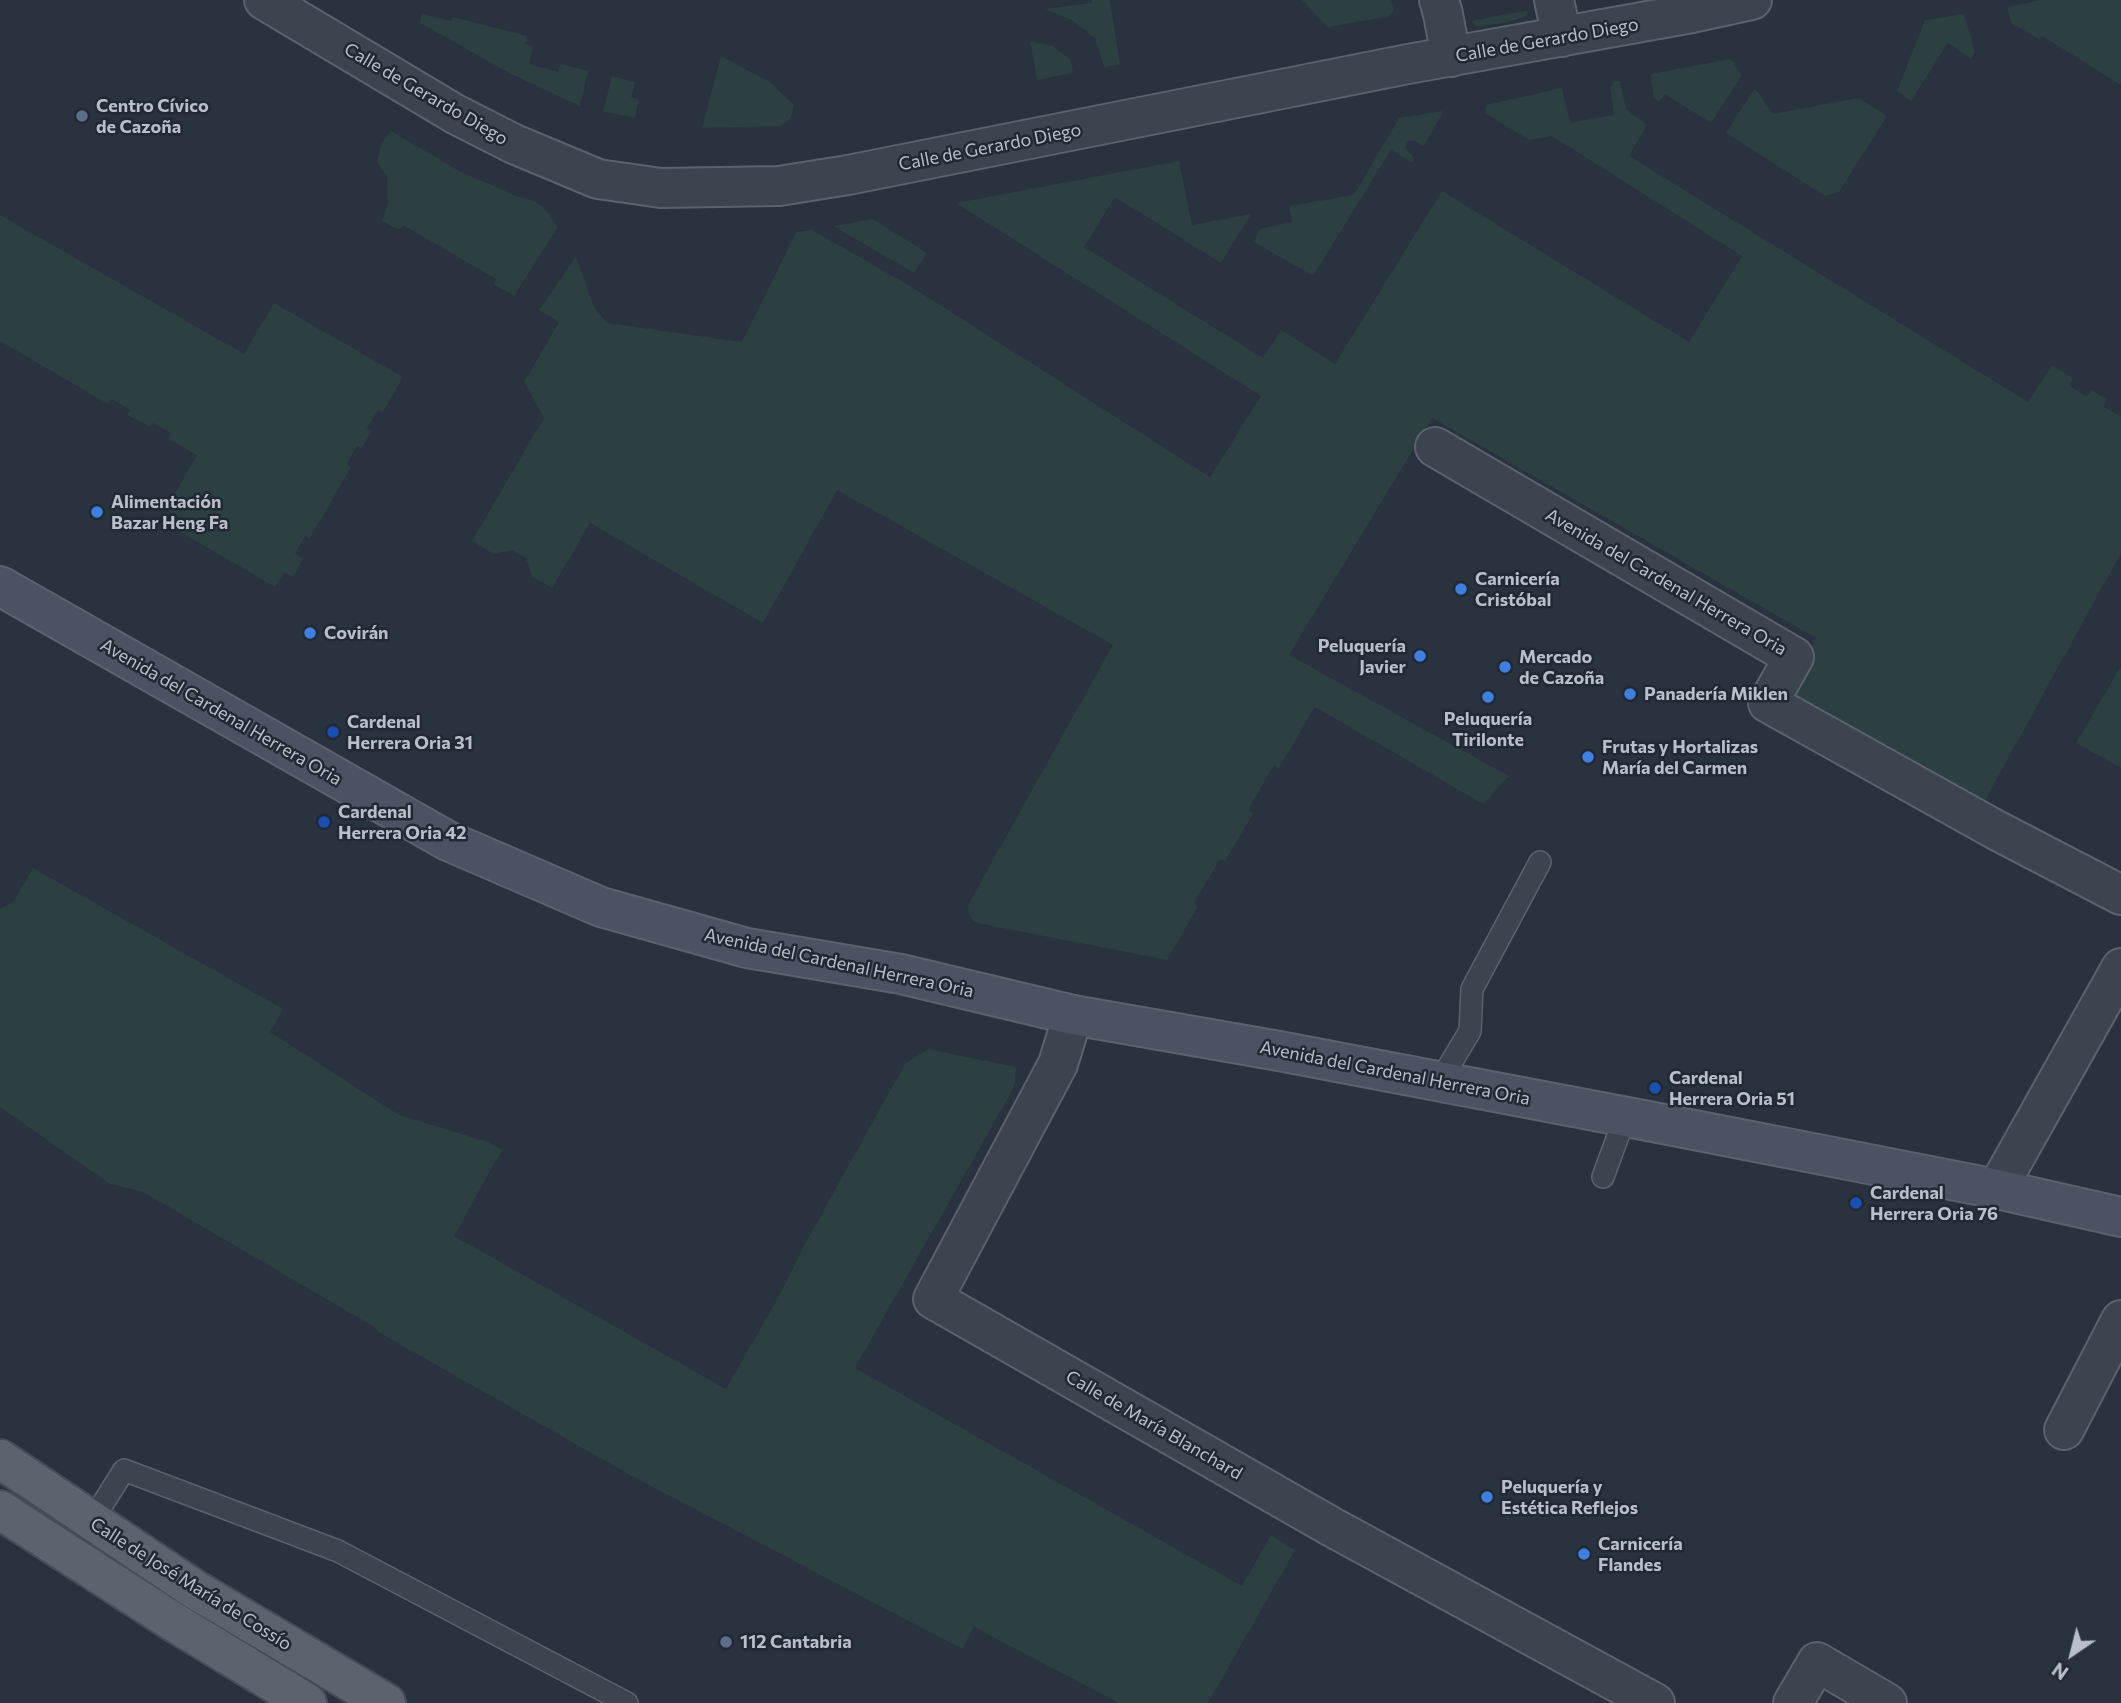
<!DOCTYPE html>
<html>
<head>
<meta charset="utf-8">
<style>
  body { margin:0 }
  #map { position:relative; width:2121px; height:1703px; overflow:hidden; background:#29323f; font-family:Commissioner,sans-serif }
  canvas { display:block }
  .north { position:absolute; left:2037px; top:1619px; width:70px; height:70px; -webkit-text-stroke:5px #212935; paint-order:stroke; rotate:215deg; font-size:19px; font-weight:700; line-height:28px; text-align:center; color:#b9bfca }
  .north::after { content:''; display:block; margin:auto; width:24px; height:32px; background:#b9bfca; clip-path:polygon(50% 0,100% 100%,50% 72%,0 100%) }
</style>
</head>
<body>
<div id="map">
<canvas width="2121" height="1703"></canvas>
<div class="north">N</div>
</div>
<script>
const context = document.querySelector('canvas').getContext('2d');
context.lineJoin = 'round';
function paint(path, color) {
  context.fillStyle = color;
  context.fill(path, 'evenodd');
}
function strokePath(path, color, width, dash) {
  context.strokeStyle = color;
  context.lineWidth = width;
  context.lineCap = dash ? 'butt' : 'round';
  context.setLineDash(dash || []);
  context.stroke(path);
}
function write(font, color, halo, rows, align = 'center') {
  context.font = font + ' Commissioner,sans-serif';
  context.lineWidth = 5;
  context.setLineDash([]);
  context.textBaseline = 'middle';
  context.strokeStyle = halo;
  context.fillStyle = color;
  for (const [text, x, y, turn = 0] of rows) {
    context.save();
    context.translate(x, y);
    context.rotate((+turn || 0) * Math.PI / 180);
    context.textAlign = isNaN(turn) ? turn : align;
    if (halo) context.strokeText(text, 0, 0);
    context.fillText(text, 0, 0);
    context.restore();
  }
}
paint(new Path2D(`
  M 1092,0 L 1110,0 L 1120,65 L 1104,67 L 1095,38 L 1072,20 L 1045,9 L 1092,3 Z
  M 1302,0 L 1391,0 L 1394,10 L 1390,16 L 1328,27 Z
  M 2041,0 L 2121,0 L 2121,85 L 2042,36 L 2040,40 L 2011,23 L 2007,7 Z
  M 1528,10 L 1527,15 C 1513,23 1492,25 1476,26 L 1471,21 Z
  M 422,14 L 451,21 L 453,17 L 527,36 L 525,44 L 533,46 L 529,64 L 558,72 L 561,64 L 588,71 L 580,106 L 511,74 L 420,23 Z
  M 1964,14 L 1975,52 L 1971,59 L 1948,43 L 1911,101 L 1897,91 L 1925,20 Z
  M 1030,41 L 1053,46 L 1071,60 L 1073,73 L 1037,80 Z
  M 721,56 L 770,82 L 794,105 C 792,115 790,122 781,126 L 702,128 Z
  M 1731,59 L 1742,75 L 1711,123 L 1665,94 L 1659,102 L 1654,98 L 1650,74 Z
  M 612,76 L 635,82 L 631,97 L 639,99 L 635,117 L 603,112 Z
  M 1614,81 L 1620,81 L 1626,109 L 1647,125 L 1629,156 L 2028,402 L 2052,365 L 2073,378 L 2069,386 L 2086,396 L 2092,390 L 2106,399 L 2104,407 L 2121,417 L 2121,553 L 1983,804 L 1788,694 L 1816,638 L 1432,418 L 1289,655 L 1509,776 L 1483,804 L 1315,707 L 1279,768 L 1274,765 L 1248,810 L 1253,814 L 1225,861 L 1220,859 L 1194,903 L 1198,906 L 1167,960 L 977,923 C 968,917 967,913 969,903 L 1113,645 L 837,490 L 763,623 L 590,523 L 552,588 L 532,577 L 526,558 L 511,550 L 493,554 L 472,541 L 544,418 L 524,382 L 559,322 L 539,310 L 576,257 L 594,307 L 607,323 L 742,342 L 796,232 L 812,230 L 907,284 L 1210,477 L 1261,396 L 956,203 L 1179,161 L 1192,225 L 1251,214 L 1221,263 L 1115,197 L 1084,247 L 1263,358 L 1281,330 L 1335,364 L 1442,191 L 1689,342 L 1742,256 L 1552,136 L 1529,140 L 1485,113 L 1486,105 L 1562,88 L 1570,123 L 1614,115 L 1610,88 Z
  M 1755,88 L 1773,114 L 1858,98 L 1887,116 L 1839,192 L 1825,196 L 1726,133 Z
  M 1443,111 L 1442,115 L 1423,146 L 1414,141 L 1408,141 L 1405,148 L 1415,158 L 1412,163 L 1391,150 L 1313,276 L 1254,242 L 1260,229 L 1292,222 L 1289,206 L 1354,195 L 1399,118 Z
  M 391,131 L 461,172 L 519,197 L 535,201 L 548,212 L 558,227 L 514,296 L 493,284 L 496,279 L 403,225 L 399,230 L 382,221 L 388,204 L 387,177 L 377,162 L 382,143 Z
  M 0,215 L 244,354 L 274,303 L 403,377 L 383,412 L 378,410 L 367,428 L 372,431 L 362,448 L 357,446 L 347,464 L 351,467 L 310,538 L 305,536 L 295,553 L 303,559 L 293,577 L 284,572 L 275,587 L 175,529 L 181,518 L 166,509 L 197,455 L 168,439 L 171,433 L 153,423 L 150,427 L 127,415 L 130,410 L 112,399 L 108,404 L 0,341 Z
  M 873,219 L 927,253 L 914,273 L 833,226 Z
  M 2121,666 L 2121,768 L 2076,743 Z
  M 33,868 L 283,1009 L 270,1032 L 399,1115 L 488,1142 L 502,1150 L 454,1236 L 726,1389 L 782,1291 L 804,1246 L 905,1064 L 928,1049 L 1016,1067 L 1015,1084 L 1008,1098 L 855,1368 L 1242,1586 L 1271,1535 L 1295,1550 L 1208,1703 L 1119,1703 L 974,1627 L 962,1649 L 630,1475 L 380,1333 L 374,1327 L 143,1192 L 110,1184 L 0,1107 L 0,909 L 14,901 Z`), '#2c3f41');
const service = new Path2D(`
  M 1440,1081 L 1470,1031 L 1472,989 L 1540,862
  M 1603,1177 L 1625,1117
  M 92,1521 L 124,1470 L 338,1551 L 627,1703`);
const minor = new Path2D(`
  M 264,0 L 455,114 L 514,144 L 598,179 L 661,188 L 779,186 L 848,175 L 1408,64 L 1692,13 L 1752,0
  M 1439,0 L 1443,14 L 1451,57
  M 1554,0 L 1562,37
  M 1435,447 L 1794,657 L 1768,703 L 1996,830 L 2121,895
  M 1073,1015 L 1058,1064 L 933,1299 L 1332,1527 L 1655,1703
  M 1997,1189 L 2121,968
  M 2064,1430 L 2121,1320
  M 1793,1703 L 1817,1662 L 1887,1703`);
const secondary = new Path2D(`
  M 0,586 L 448,841 L 601,907 L 747,948 L 901,974 L 1073,1015 L 1279,1051 L 1648,1121 L 1997,1189 L 2121,1217`);
const primary = new Path2D(`
  M 0,1459 L 194,1589 L 386,1703
  M 0,1510 L 172,1621 L 307,1703`);
strokePath(service, '#5a626d', 24);
strokePath(minor, '#5a626d', 42);
strokePath(secondary, '#5a626d', 42);
strokePath(primary, '#464d58', 42);
strokePath(service, '#3c444f', 21);
strokePath(minor, '#3c444f', 38);
strokePath(secondary, '#4b5362', 38);
strokePath(primary, '#5b636f', 38);
for (const [x, y, r, color] of [
  [82,116,7,"#5c6f8a"],
  [97,512,7,"#3f7fe0"],
  [1461,589,7,"#3f7fe0"],
  [310,633,7,"#3f7fe0"],
  [1420,656,7,"#3f7fe0"],
  [1505,667,7,"#3f7fe0"],
  [1630,694,7,"#3f7fe0"],
  [1488,697,7,"#3f7fe0"],
  [333,732,7,"#1a4fb4"],
  [1588,757,7,"#3f7fe0"],
  [324,822,7,"#1a4fb4"],
  [1655,1088,7,"#1a4fb4"],
  [1856,1203,7,"#1a4fb4"],
  [1487,1497,7,"#3f7fe0"],
  [1584,1554,7,"#3f7fe0"],
  [726,1642,7,"#5c6f8a"]
]) {
  const dot = new Path2D();
  dot.arc(x, y, r, 0, 2 * Math.PI);
  context.fillStyle = color;
  context.fill(dot);
  strokePath(dot, '#212935', 2.5);
}
write('18px', '#b9bfca', '#212935', [
  ["Calle de Gerardo Diego",1547,40,-10],
  ["Calle de Gerardo Diego",426,94,30],
  ["Calle de Gerardo Diego",990,147,-11],
  ["Avenida del Cardenal Herrera Oria",1666,582,30],
  ["Avenida del Cardenal Herrera Oria",221,712,30],
  ["Avenida del Cardenal Herrera Oria",839,963,12],
  ["Avenida del Cardenal Herrera Oria",1395,1073,11],
  ["Calle de María Blanchard",1154,1425,30],
  ["Calle de José María de Cossío",191,1584,32]
]);
write('bold 18px', '#b9bfca', '#212935', [
  ["Centro Cívico",96,106],
  ["de Cazoña",96,127],
  ["Alimentación",111,502],
  ["Bazar Heng Fa",111,523],
  ["Carnicería",1475,579],
  ["Cristóbal",1475,600],
  ["Covirán",324,633],
  ["Peluquería",1406,646,"right"],
  ["Javier",1406,667,"right"],
  ["Mercado",1519,657],
  ["de Cazoña",1519,678],
  ["Panadería Miklen",1644,694],
  ["Peluquería",1488,719,"center"],
  ["Tirilonte",1488,740,"center"],
  ["Cardenal",347,722],
  ["Herrera Oria 31",347,743],
  ["Frutas y Hortalizas",1602,747],
  ["María del Carmen",1602,768],
  ["Cardenal",338,812],
  ["Herrera Oria 42",338,833],
  ["Cardenal",1669,1078],
  ["Herrera Oria 51",1669,1099],
  ["Cardenal",1870,1193],
  ["Herrera Oria 76",1870,1214],
  ["Peluquería y",1501,1487],
  ["Estética Reflejos",1501,1508],
  ["Carnicería",1598,1544],
  ["Flandes",1598,1565],
  ["112 Cantabria",740,1642]
], 'left');
</script>
</body>
</html>
